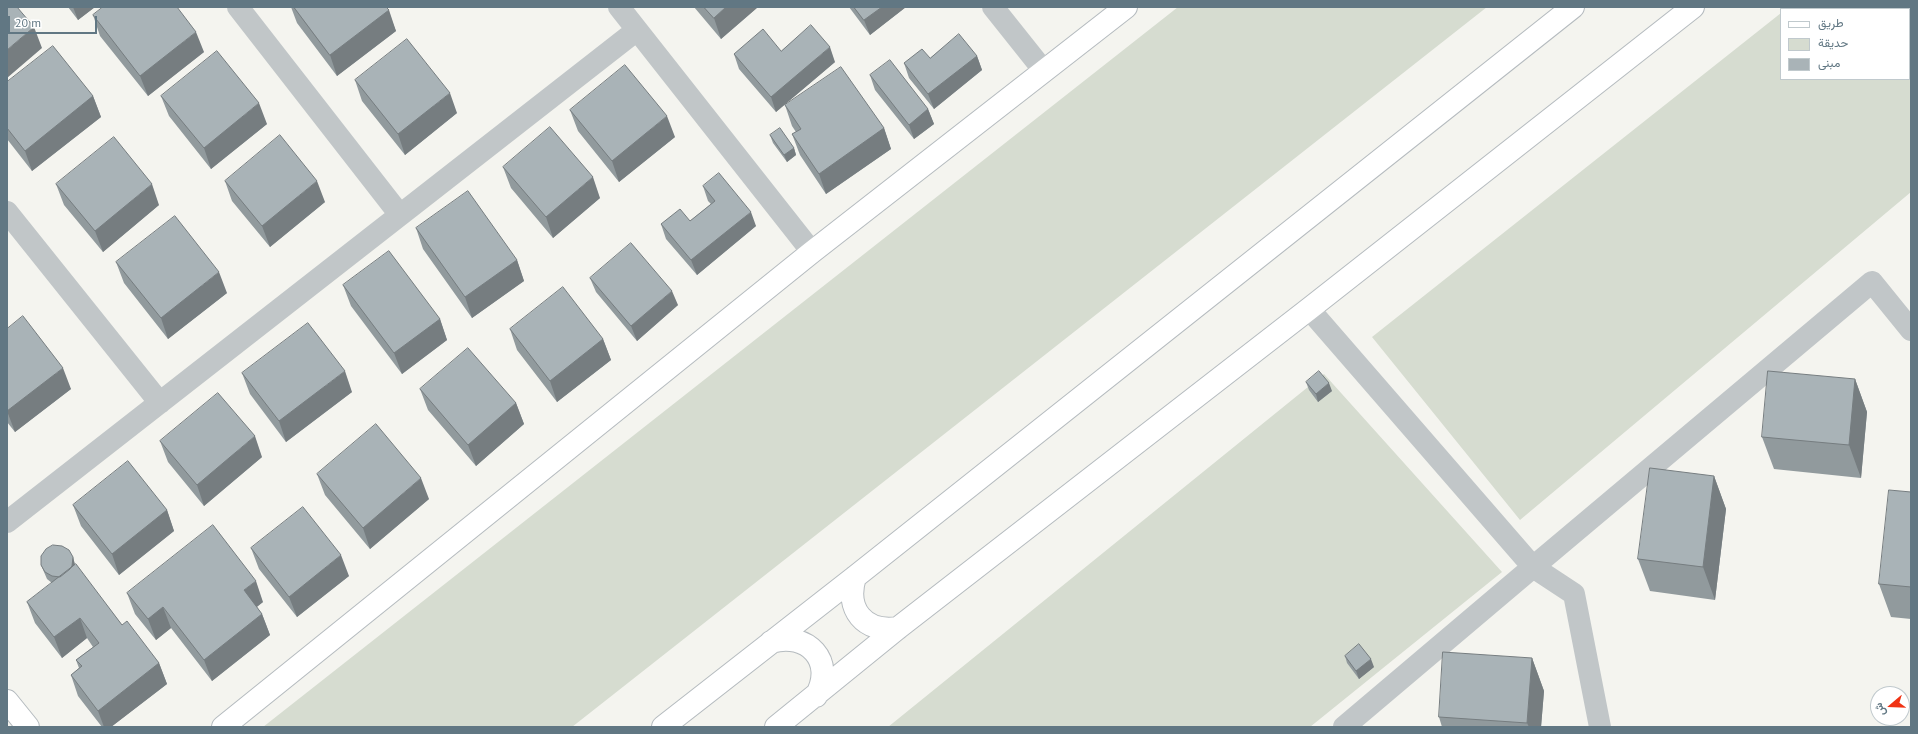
<!DOCTYPE html>
<html>
<head>
<meta charset="utf-8">
<style>
  body { margin:0 }
  #map { position:relative; width:1918px; height:734px; overflow:hidden; background:#f4f4ef; font-family:"PT Sans",Vazirmatn,sans-serif }
  canvas { display:block }
  .frame { position:absolute; inset:0; border:8px solid #617783; pointer-events:none }
  .legend { position:absolute; left:1780px; top:8px; width:130px; height:72px; box-sizing:border-box; background:#fff; border:1px solid #c0c9cd; margin:0; padding:5px 7px; list-style:none; font-size:12px; color:#617783 }
  .legend li { display:flex; align-items:center; gap:8px; height:20px }
  .legend b { width:20px; border:1px solid #c0c9cd }
  .north { position:absolute; left:1870px; top:686px; width:40px; height:40px; box-sizing:border-box; background:#fff; border:1px solid #c0c9cd; border-radius:50%; rotate:251deg; font-size:11px; font-weight:700; line-height:16px; text-align:center; color:#617783 }
  .north::after { content:''; display:block; margin:auto; width:14px; height:18px; background:#f03314; clip-path:polygon(50% 0,100% 100%,50% 72%,0 100%) }
  .scale { position:absolute; left:8px; top:16px; width:89px; height:18px; box-sizing:border-box; border:2px solid #617783; border-top:0; padding-left:5px; font-size:12px; line-height:14px; white-space:nowrap; color:#617783; -webkit-text-stroke:3px #fff; paint-order:stroke }
</style>
</head>
<body>
<div id="map">
<canvas width="1918" height="734"></canvas>
<div class="frame"></div>
<ul class="legend">
<li><b style="height:5px;background:#fff"></b>طريق</li>
<li><b style="height:11px;background:#d6dcd0"></b>حديقة</li>
<li><b style="height:11px;background:#a9b3b7"></b>مبنى</li>
</ul>
<div class="north">ش</div>
<div class="scale">20 m</div>
</div>
<script>
const context = document.querySelector('canvas').getContext('2d');
context.lineJoin = 'round';
function paint(path, color) {
  context.fillStyle = color;
  context.fill(path, 'evenodd');
}
function strokePath(path, color, width, dash) {
  context.strokeStyle = color;
  context.lineWidth = width;
  context.lineCap = dash ? 'butt' : 'round';
  context.setLineDash(dash || []);
  context.stroke(path);
}
paint(new Path2D(`
  M 1178,7 L 1487,7 L 572,727 L 263,727 Z
  M 1789,7 L 1911,7 L 1911,192 L 1520,520 L 1372,337 L 1781,13 L 1781,79 L 1909,79 L 1909,9 L 1786,9 Z
  M 1324,374 L 1502,572 L 1310,727 L 888,727 Z`), '#d6dcd0');
const secondary = new Path2D(`
  M 855,577 C 845,609 864,633 898,628
  M 771,642 C 807,631 836,661 816,696
  M 7,701 L 28,727
  M 223,727 L 812,252 L 1126,7
  M 663,727 L 855,577 L 1573,7
  M 776,727 L 898,628 L 1309,309 L 1693,7`);
strokePath(secondary, '#b5bbbf', 24);
strokePath(new Path2D(`
  M 238,7 L 400,215
  M 619,7 L 812,252
  M 993,7 L 1044,71
  M 7,212 L 160,403
  M 1309,309 L 1533,567 L 1344,727
  M 7,522 L 637,30
  M 1600,727 L 1574,594 L 1533,567 L 1872,282 L 1911,330`), '#c1c6c8', 22);
strokePath(secondary, '#fff', 22);
paint(new Path2D(`
  M 68,7 L 95,7 L 78,20 Z
  M 291,7 L 386,7 L 396,31 L 337,76 L 297,23 Z
  M 694,7 L 758,7 L 721,39 Z
  M 849,7 L 906,7 L 870,35 Z
  M 93,15 L 204,52 L 148,96 L 100,36 Z
  M 781,51 L 835,62 L 776,112 L 739,69 L 734,54 Z
  M 977,56 L 982,70 L 934,109 L 909,78 L 904,63 L 930,58 Z
  M 870,75 L 928,109 L 934,124 L 914,139 L 875,90 Z
  M 355,80 L 457,113 L 405,155 L 362,101 Z
  M 7,82 L 93,96 L 101,117 L 32,171 L 7,139 Z
  M 161,96 L 267,124 L 211,169 L 169,116 Z
  M 785,105 L 884,128 L 891,149 L 826,194 L 800,155 L 792,134 L 796,132 L 792,126 Z
  M 570,110 L 675,137 L 619,182 L 578,131 Z
  M 770,135 L 794,148 L 796,155 L 787,162 L 773,143 Z
  M 503,167 L 600,198 L 553,238 L 511,188 Z
  M 225,181 L 325,202 L 270,247 L 232,201 Z
  M 56,184 L 159,205 L 103,252 L 64,205 Z
  M 703,186 L 756,226 L 697,275 L 666,239 L 661,224 L 690,221 L 711,204 L 708,201 Z
  M 416,228 L 517,260 L 524,281 L 472,318 L 423,249 Z
  M 116,262 L 227,293 L 168,339 L 124,283 Z
  M 590,278 L 678,305 L 637,341 L 596,292 Z
  M 343,285 L 440,319 L 447,340 L 402,374 L 351,306 Z
  M 7,329 L 71,389 L 15,432 L 7,422 Z
  M 510,329 L 603,339 L 611,360 L 557,402 L 517,350 Z
  M 242,373 L 352,392 L 286,442 L 250,394 Z
  M 1855,379 L 1867,412 L 1861,478 L 1774,469 L 1762,437 Z
  M 1306,382 L 1332,391 L 1318,402 L 1309,390 Z
  M 420,389 L 516,403 L 524,424 L 476,466 L 428,410 Z
  M 160,441 L 262,457 L 204,506 L 168,462 Z
  M 317,474 L 429,499 L 370,549 L 325,495 Z
  M 1714,476 L 1726,509 L 1715,600 L 1650,591 L 1638,559 Z
  M 1911,492 L 1911,619 L 1891,617 L 1879,584 Z
  M 73,505 L 167,510 L 174,531 L 119,575 L 81,526 Z
  M 251,548 L 349,576 L 297,617 L 259,569 Z
  M 73,557 L 75,565 L 122,625 L 159,663 L 167,684 L 111,727 L 102,727 L 78,696 L 71,675 L 79,668 L 76,660 L 93,647 L 87,638 L 62,658 L 35,623 L 27,602 L 52,583 L 47,579 L 41,565 Z
  M 127,593 L 263,602 L 257,607 L 262,614 L 270,635 L 212,681 L 171,628 L 156,640 L 135,614 Z
  M 1345,656 L 1374,667 L 1359,679 L 1347,663 Z
  M 1532,658 L 1544,691 L 1541,727 L 1442,727 L 1439,717 Z`), '#919a9d');
paint(new Path2D(`
  M 73,7 L 95,7 L 78,20 Z
  M 726,7 L 758,7 L 721,39 L 714,18 Z
  M 882,7 L 906,7 L 870,35 L 864,20 Z
  M 389,10 L 396,31 L 337,76 L 330,55 Z
  M 34,27 L 42,48 L 7,78 L 7,50 Z
  M 196,32 L 204,52 L 148,96 L 140,76 Z
  M 830,47 L 835,62 L 776,112 L 771,97 Z
  M 977,56 L 982,70 L 934,109 L 928,94 Z
  M 450,93 L 457,113 L 405,155 L 398,134 Z
  M 93,96 L 101,117 L 32,171 L 25,151 Z
  M 259,103 L 267,124 L 211,169 L 204,148 Z
  M 928,109 L 934,124 L 914,139 L 909,125 Z
  M 667,116 L 675,137 L 619,182 L 612,161 Z
  M 884,128 L 891,149 L 826,194 L 819,174 Z
  M 794,148 L 796,155 L 787,162 L 784,155 Z
  M 593,177 L 600,198 L 553,238 L 546,217 Z
  M 317,181 L 325,202 L 270,247 L 262,226 Z
  M 152,184 L 159,205 L 103,252 L 95,231 Z
  M 751,212 L 756,226 L 697,275 L 691,260 Z
  M 517,260 L 524,281 L 472,318 L 465,297 Z
  M 219,272 L 227,293 L 168,339 L 161,318 Z
  M 672,291 L 678,305 L 637,341 L 631,326 Z
  M 440,319 L 447,340 L 402,374 L 394,353 Z
  M 603,339 L 611,360 L 557,402 L 550,381 Z
  M 63,368 L 71,389 L 15,432 L 7,411 Z
  M 345,371 L 352,392 L 286,442 L 279,421 Z
  M 1855,379 L 1867,412 L 1861,478 L 1849,445 Z
  M 1329,383 L 1332,391 L 1318,402 L 1316,394 Z
  M 516,403 L 524,424 L 476,466 L 468,445 Z
  M 255,436 L 262,457 L 204,506 L 197,485 Z
  M 1714,476 L 1726,509 L 1715,600 L 1703,567 Z
  M 421,478 L 429,499 L 370,549 L 363,528 Z
  M 167,510 L 174,531 L 119,575 L 112,554 Z
  M 341,555 L 349,576 L 297,617 L 289,597 Z
  M 73,557 L 75,565 L 67,573 Z
  M 256,581 L 263,602 L 251,611 L 244,590 Z
  M 163,607 L 171,628 L 156,640 L 148,619 Z
  M 262,614 L 270,635 L 212,681 L 204,660 Z
  M 80,618 L 87,638 L 62,658 L 54,637 Z
  M 1532,658 L 1544,691 L 1541,727 L 1529,727 L 1527,723 Z
  M 1371,659 L 1374,667 L 1359,679 L 1356,671 Z
  M 159,663 L 167,684 L 111,727 L 104,727 L 98,711 Z`), '#767d80');
const building = new Path2D(`
  M 7,7 L 17,7 L 34,27 L 7,50 Z
  M 103,7 L 177,7 L 196,32 L 140,76 L 93,15 Z
  M 294,7 L 386,7 L 389,10 L 330,55 Z
  M 704,7 L 726,7 L 714,18 Z
  M 854,7 L 882,7 L 864,20 Z
  M 811,25 L 830,47 L 771,97 L 734,54 L 763,29 L 781,51 Z
  M 959,34 L 977,56 L 928,94 L 904,63 L 922,49 L 930,58 Z
  M 407,39 L 450,93 L 398,134 L 355,80 Z
  M 53,46 L 93,96 L 25,151 L 7,128 L 7,82 Z
  M 217,51 L 259,103 L 204,148 L 161,96 Z
  M 890,60 L 928,109 L 909,125 L 870,75 Z
  M 625,65 L 667,116 L 612,161 L 570,110 Z
  M 841,67 L 884,128 L 819,174 L 792,134 L 801,129 L 785,105 Z
  M 550,127 L 593,177 L 546,217 L 503,167 Z
  M 780,128 L 794,148 L 784,155 L 770,135 Z
  M 280,135 L 317,181 L 262,226 L 225,181 Z
  M 114,137 L 152,184 L 95,231 L 56,184 Z
  M 719,173 L 751,212 L 691,260 L 661,224 L 680,209 L 690,221 L 715,201 L 703,186 Z
  M 468,191 L 517,260 L 465,297 L 416,228 Z
  M 175,216 L 219,272 L 161,318 L 116,262 Z
  M 631,243 L 672,291 L 631,326 L 590,278 Z
  M 389,251 L 440,319 L 394,353 L 343,285 Z
  M 563,287 L 603,339 L 550,381 L 510,329 Z
  M 23,316 L 63,368 L 7,411 L 7,329 Z
  M 308,323 L 345,371 L 279,421 L 242,373 Z
  M 468,348 L 516,403 L 468,445 L 420,389 Z
  M 1319,371 L 1329,383 L 1316,394 L 1306,382 Z
  M 1768,371 L 1855,379 L 1849,445 L 1762,437 Z
  M 218,393 L 255,436 L 197,485 L 160,441 Z
  M 376,424 L 421,478 L 363,528 L 317,474 Z
  M 128,461 L 167,510 L 112,554 L 73,505 Z
  M 1650,468 L 1714,476 L 1703,567 L 1638,559 Z
  M 1889,490 L 1911,492 L 1911,587 L 1879,584 Z
  M 303,507 L 341,555 L 289,597 L 251,548 Z
  M 213,525 L 256,581 L 244,590 L 262,614 L 204,660 L 163,607 L 148,619 L 127,593 Z
  M 53,545 L 62,546 L 69,550 L 73,557 L 72,566 L 70,569 L 60,577 L 52,576 L 45,572 L 41,565 L 41,556 L 46,549 Z
  M 76,564 L 122,625 L 127,621 L 159,663 L 98,711 L 71,675 L 82,666 L 76,660 L 99,643 L 80,618 L 54,637 L 27,602 Z
  M 1359,644 L 1371,659 L 1356,671 L 1345,656 Z
  M 1443,652 L 1532,658 L 1527,723 L 1439,717 Z`);
paint(building, '#a9b3b7');
strokePath(building, '#767d80', 1);
</script>
</body>
</html>
